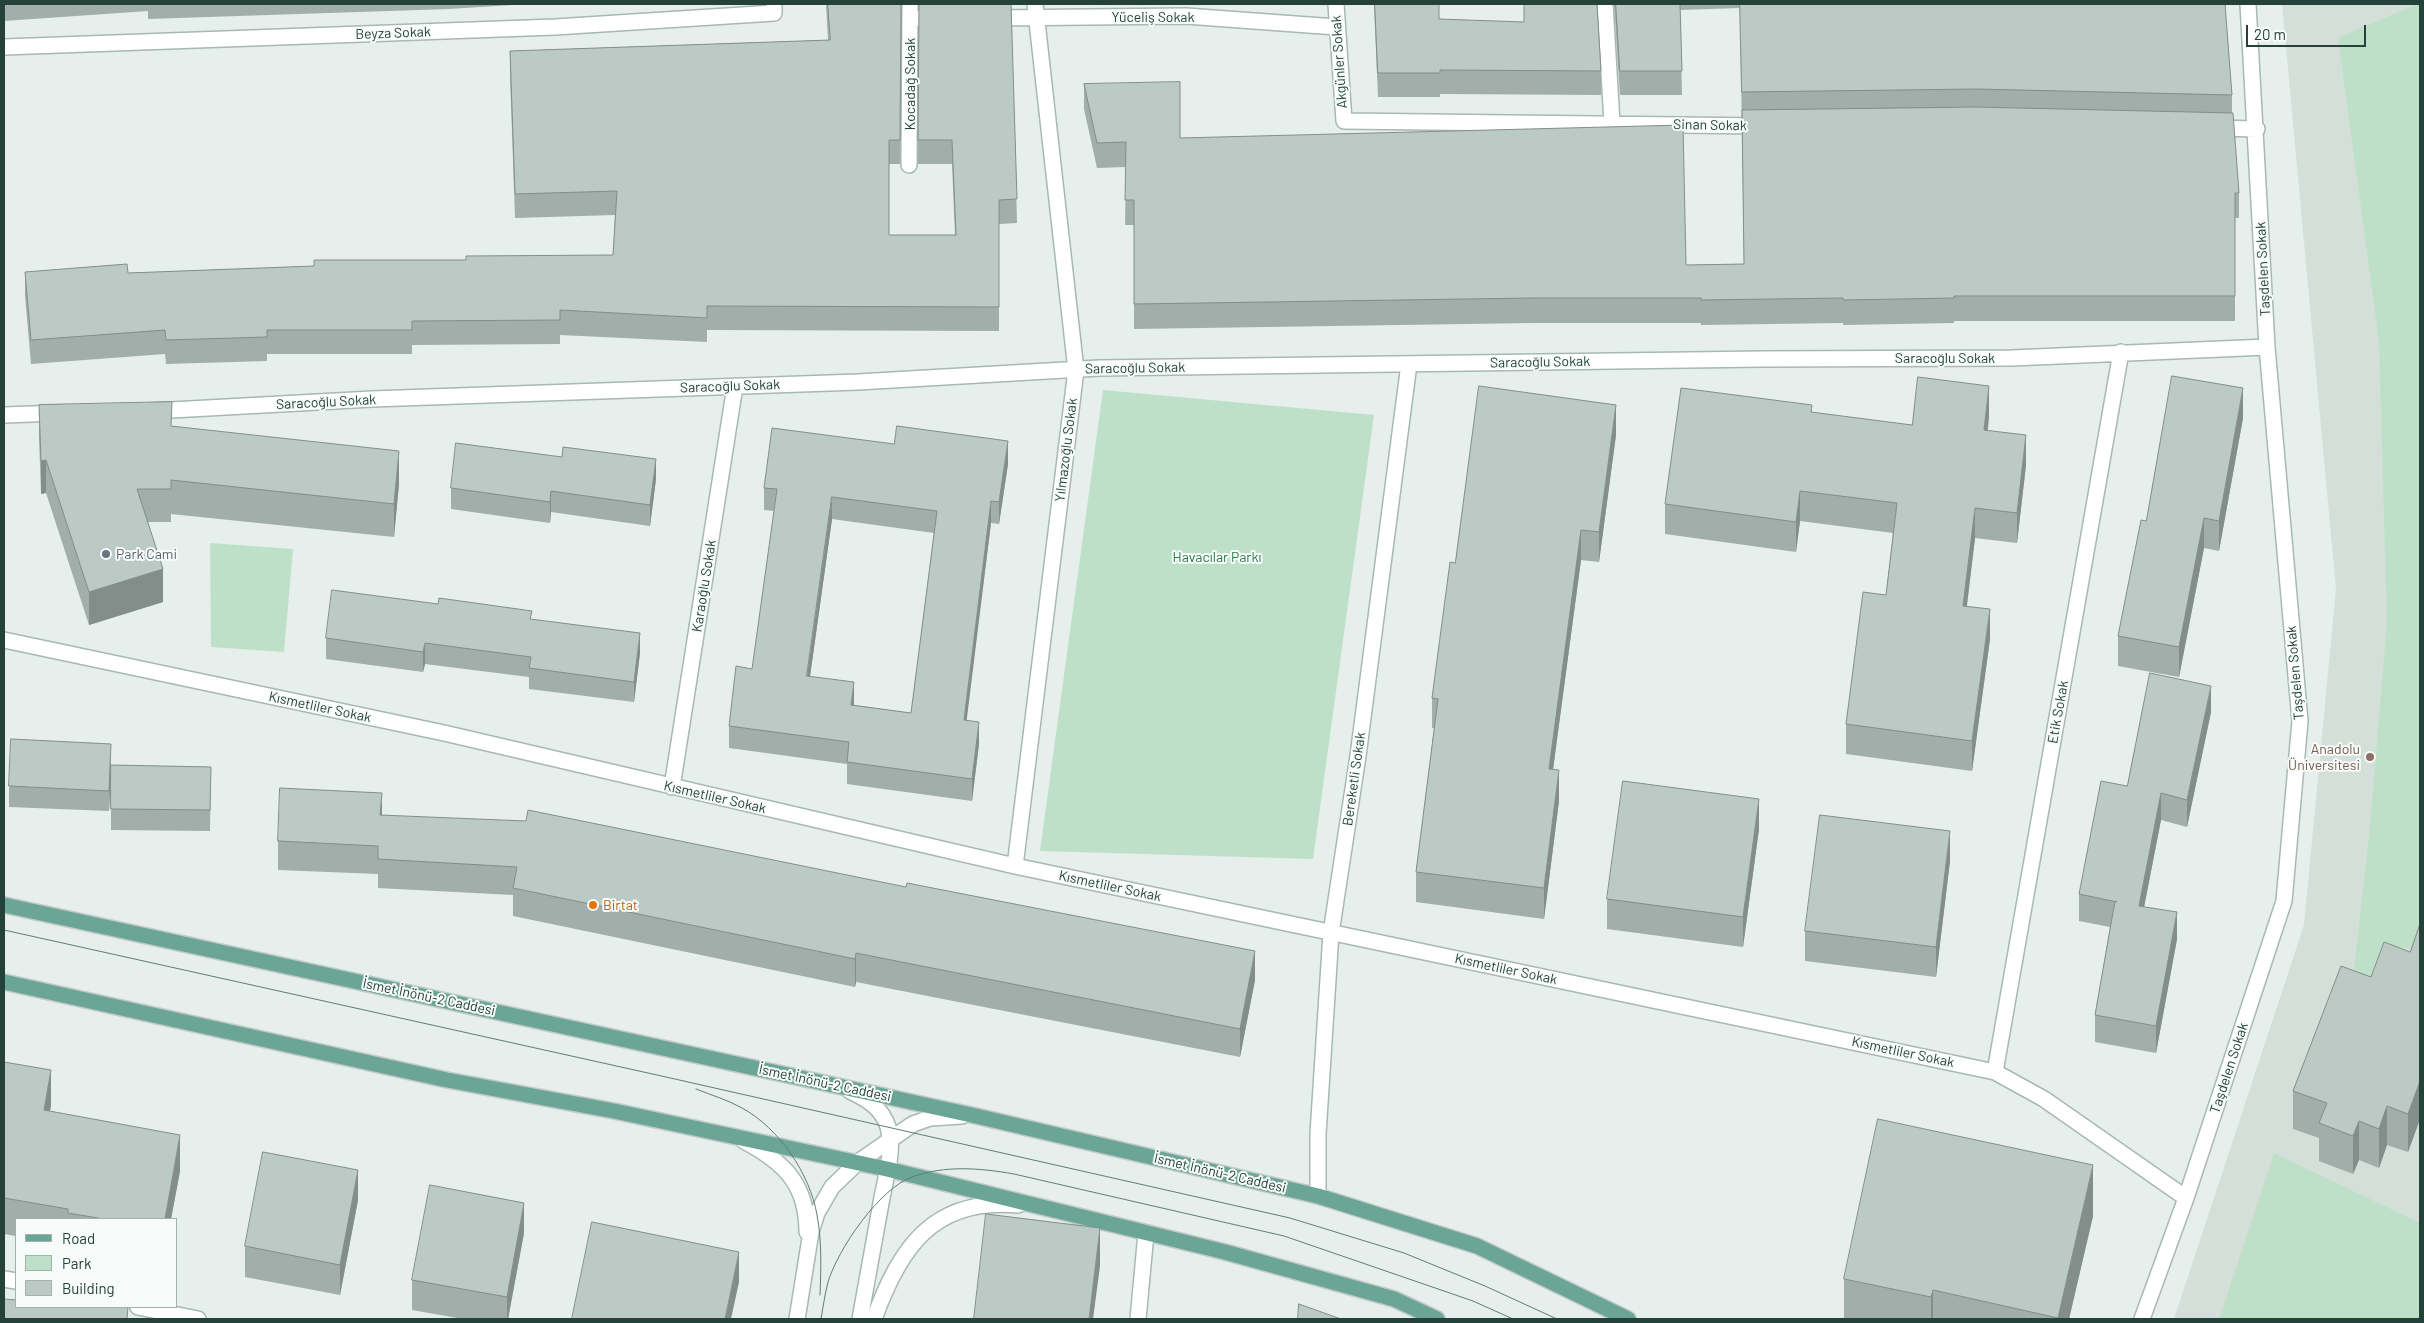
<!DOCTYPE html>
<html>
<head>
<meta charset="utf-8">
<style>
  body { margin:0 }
  #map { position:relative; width:2424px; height:1323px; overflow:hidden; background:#e6efeb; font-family:Barlow,sans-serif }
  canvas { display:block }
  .frame { position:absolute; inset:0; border:5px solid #24423a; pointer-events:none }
  .legend { position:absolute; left:15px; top:1218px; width:162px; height:90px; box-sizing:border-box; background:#f7fbf9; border:1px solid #a3b1ad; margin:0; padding:6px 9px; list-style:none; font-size:15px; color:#24423a }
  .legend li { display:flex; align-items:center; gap:10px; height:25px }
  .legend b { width:25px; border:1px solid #a3b1ad }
  .scale { position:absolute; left:2246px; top:25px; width:120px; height:22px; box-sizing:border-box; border:2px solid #24423a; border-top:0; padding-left:6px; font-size:15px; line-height:18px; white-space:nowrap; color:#24423a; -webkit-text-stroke:4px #f7fbf9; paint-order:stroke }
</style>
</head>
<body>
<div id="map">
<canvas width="2424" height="1323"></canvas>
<div class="frame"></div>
<ul class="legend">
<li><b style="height:6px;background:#6aa596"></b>Road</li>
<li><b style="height:14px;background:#bfe0c8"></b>Park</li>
<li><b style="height:14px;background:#bbcac4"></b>Building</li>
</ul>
<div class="scale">20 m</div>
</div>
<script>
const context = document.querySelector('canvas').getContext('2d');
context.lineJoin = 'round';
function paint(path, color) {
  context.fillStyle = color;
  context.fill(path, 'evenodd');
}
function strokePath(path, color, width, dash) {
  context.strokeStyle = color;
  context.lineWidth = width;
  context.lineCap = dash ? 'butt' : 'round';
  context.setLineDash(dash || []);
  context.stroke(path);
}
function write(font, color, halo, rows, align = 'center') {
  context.font = font + ' Barlow,sans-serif';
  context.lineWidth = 4;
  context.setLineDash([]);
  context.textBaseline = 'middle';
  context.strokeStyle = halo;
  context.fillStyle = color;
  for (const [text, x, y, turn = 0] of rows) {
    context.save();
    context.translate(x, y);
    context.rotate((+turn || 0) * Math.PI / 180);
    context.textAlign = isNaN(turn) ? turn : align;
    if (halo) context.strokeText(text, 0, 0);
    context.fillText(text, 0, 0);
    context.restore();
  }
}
paint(new Path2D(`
  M 2282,4 L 2420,4 L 2420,1319 L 2174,1319 L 2304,925 L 2336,589 Z`), '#d4dfda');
paint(new Path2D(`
  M 2417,4 L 2420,4 L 2420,950 L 2401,947 L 2392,979 L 2352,987 L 2369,837 L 2387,622 L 2379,341 L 2338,38 Z
  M 1103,390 L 1374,415 L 1313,859 L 1040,851 Z
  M 210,543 L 293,549 L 284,652 L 211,647 Z
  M 2274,1153 L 2420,1223 L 2420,1319 L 2219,1319 Z`), '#bfe0c8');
const minor = new Path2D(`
  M 1336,4 L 1344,121 L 1763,126
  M 1605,4 L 1612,123
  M 992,18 L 1186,16 L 1336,27
  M 910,19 L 939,18
  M 4,47 L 555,27 L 774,13 L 774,4
  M 2216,128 L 2257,129
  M 909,165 L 910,4
  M 153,411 L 372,399 L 858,382 L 1099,368 L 1762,359 L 2012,358 L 2267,347
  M 4,415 L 60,413
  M 4,640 L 444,733 L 1015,866 L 1995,1072 L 2044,1099 L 2186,1198
  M 672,787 L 735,386
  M 1015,866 L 1076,370 L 1035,4
  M 1995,1072 L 2121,352
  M 850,1091 C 867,1099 882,1108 888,1127 C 895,1150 885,1179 881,1203 C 874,1241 867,1280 860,1319
  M 744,1141 C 784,1162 807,1184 807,1232
  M 1318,1196 L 1318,1134 L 1331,933 L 1358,756 L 1409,364
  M 4,1279 L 16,1281
  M 138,1307 L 198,1319
  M 797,1319 L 811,1232 L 817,1213 L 832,1187 L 857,1163 L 913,1124 L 930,1118 L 962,1116
  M 874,1319 C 900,1247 934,1197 1018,1205
  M 1138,1319 L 1146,1233
  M 2142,1319 L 2186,1198 L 2284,901 L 2300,721 L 2267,347 L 2248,4`);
const major = new Path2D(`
  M 4,905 L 976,1116 L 1318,1196 L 1477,1246 L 1628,1319
  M 4,982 L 447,1080 L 614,1111 L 887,1169 L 1225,1252 L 1394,1299 L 1437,1319`);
strokePath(minor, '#a8b8b2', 18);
strokePath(major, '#c2cac8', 18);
strokePath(minor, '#fff', 15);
strokePath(major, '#6aa596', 15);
strokePath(new Path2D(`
  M 4,930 L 666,1077 L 1290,1218 L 1404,1253 L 1485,1286 L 1557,1319
  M 696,1089 C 711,1095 728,1100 742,1108 C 779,1128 810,1174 817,1215 C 822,1241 821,1269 820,1295
  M 821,1319 C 823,1307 825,1294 828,1282 C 838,1249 879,1189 912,1177 C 945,1165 980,1168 1014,1174 L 1284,1236 L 1473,1301 L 1513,1319`), '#5f7d75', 1);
paint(new Path2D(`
  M 4,4 L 528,4 L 449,9 L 148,19 L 148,11 L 4,21 Z
  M 826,4 L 902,4 L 900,164 L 889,164 L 889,235 L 955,235 L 952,164 L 918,164 L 919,4 L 1011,4 L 1017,223 L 999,224 L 999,331 L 707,330 L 707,342 L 560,335 L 560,344 L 412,345 L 412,354 L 267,354 L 267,361 L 166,364 L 165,354 L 31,364 L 25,296 L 25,272 L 128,273 L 613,255 L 615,215 L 515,218 L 510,75 L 510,51 L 828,40 Z
  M 1374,4 L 1439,4 L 1439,19 L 1601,71 L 1601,95 L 1440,94 L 1440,97 L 1378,97 Z
  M 1614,4 L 2226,4 L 2225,10 L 2232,95 L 2232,113 L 2239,193 L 2239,218 L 2235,218 L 2235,321 L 1954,321 L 1954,323 L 1843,325 L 1843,323 L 1701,325 L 1701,323 L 1532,323 L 1134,329 L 1134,225 L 1125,225 L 1126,167 L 1097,168 L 1084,109 L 1084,84 L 1180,138 L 1686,265 L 1744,264 L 1740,8 L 1680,10 L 1682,95 L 1620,95 Z
  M 39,405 L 172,426 L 399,484 L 394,537 L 171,514 L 171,522 L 148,522 L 163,602 L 89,625 L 46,493 L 41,494 L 39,438 Z
  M 1812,413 L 1912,425 L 1989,416 L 1988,430 L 2026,465 L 2017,543 L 1975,538 L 1967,606 L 1990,639 L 1972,771 L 1846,754 L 1846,724 L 1886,595 L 1893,533 L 1800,521 L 1796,552 L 1665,534 L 1665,504 Z
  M 2243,418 L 2219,551 L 2204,548 L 2179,677 L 2118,666 L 2118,636 L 2146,521 Z
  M 1616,435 L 1599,562 L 1581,560 L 1553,770 L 1559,801 L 1544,919 L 1416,902 L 1416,872 L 1434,728 L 1432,728 L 1432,698 L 1455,563 Z
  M 1008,464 L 999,524 L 991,523 L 966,720 L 979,744 L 972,801 L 847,784 L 847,764 L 729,748 L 729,726 L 752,669 L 774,511 L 764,510 L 764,488 ZM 832,519 L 934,533 L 911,713 L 854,705 L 810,676 Z
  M 656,479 L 650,526 L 551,512 L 550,523 L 451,509 L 451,488 Z
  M 532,620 L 640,653 L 634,702 L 529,689 L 529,677 L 425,664 L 423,672 L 326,659 L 326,638 Z
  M 2211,712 L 2187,827 L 2161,820 L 2144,907 L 2177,939 L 2156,1053 L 2095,1042 L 2095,1015 L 2110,927 L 2079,921 L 2079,894 L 2127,786 Z
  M 111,765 L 109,811 L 9,807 L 9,786 Z
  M 111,765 L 211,767 L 210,831 L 111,830 Z
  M 382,815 L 1255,980 L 1240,1057 L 856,982 L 855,987 L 513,916 L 513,895 L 378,888 L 378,874 L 278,870 L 278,841 Z
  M 1759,829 L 1743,947 L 1607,929 L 1607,899 Z
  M 1950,861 L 1936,977 L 1805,961 L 1805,931 Z
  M 2420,924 L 2420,1119 L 2408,1152 L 2387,1145 L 2379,1168 L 2359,1160 L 2353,1174 L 2319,1161 L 2319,1138 L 2293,1129 L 2293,1091 L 2410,952 Z
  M 4,1062 L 51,1105 L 50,1111 L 180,1171 L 171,1219 L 16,1219 L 16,1236 L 4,1234 Z
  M 358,1200 L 340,1295 L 245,1277 L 245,1246 Z
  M 2093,1216 L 2069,1319 L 1844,1319 L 1844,1279 Z
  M 524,1233 L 508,1319 L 463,1319 L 412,1310 L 412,1280 Z`), '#a1aea9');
paint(new Path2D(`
  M 1989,386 L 1989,416 L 1984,460 L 1984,430 Z
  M 2243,388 L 2243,418 L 2219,551 L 2219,521 Z
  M 1616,405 L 1616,435 L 1599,562 L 1599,532 Z
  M 2026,435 L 2026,465 L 2017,543 L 2017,513 Z
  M 1008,441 L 1008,464 L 999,524 L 999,502 Z
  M 399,451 L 399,484 L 394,537 L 394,504 Z
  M 656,459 L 656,479 L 650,526 L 650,505 Z
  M 46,460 L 46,493 L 41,494 L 41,461 Z
  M 551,491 L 551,512 L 550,523 L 550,502 Z
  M 1800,491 L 1800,521 L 1796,552 L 1796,522 Z
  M 832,497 L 832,519 L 807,698 L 807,676 Z
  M 991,501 L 991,523 L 964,742 L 964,720 Z
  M 1975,508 L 1975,538 L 1963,636 L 1963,606 Z
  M 2204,518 L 2204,548 L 2179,677 L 2179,647 Z
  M 1581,530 L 1581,560 L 1549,799 L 1549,769 Z
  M 163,569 L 163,602 L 89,625 L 89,592 Z
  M 1990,609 L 1990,639 L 1972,771 L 1972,741 Z
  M 640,633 L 640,653 L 634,702 L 634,682 Z
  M 425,643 L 425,664 L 423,672 L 423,652 Z
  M 854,682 L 854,705 L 851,727 L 851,705 Z
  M 2211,686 L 2211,712 L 2187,827 L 2187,800 Z
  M 979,722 L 979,744 L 972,801 L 972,779 Z
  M 111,744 L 111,765 L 109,811 L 109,791 Z
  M 1559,770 L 1559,801 L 1544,919 L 1544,888 Z
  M 382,793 L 382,821 L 380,815 Z
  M 2161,793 L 2161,820 L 2139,933 L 2139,906 Z
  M 1759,799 L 1759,829 L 1743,947 L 1743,917 Z
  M 1950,831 L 1950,861 L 1936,977 L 1936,947 Z
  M 2177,912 L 2177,939 L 2156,1053 L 2156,1026 Z
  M 1255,951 L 1255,980 L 1240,1057 L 1240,1029 Z
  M 856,953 L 856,982 L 855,987 L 855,959 Z
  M 51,1070 L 51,1105 L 44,1145 L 44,1110 Z
  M 2420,1081 L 2420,1119 L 2408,1152 L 2408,1114 Z
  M 2387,1106 L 2387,1145 L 2379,1168 L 2379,1129 Z
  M 2359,1121 L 2359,1160 L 2353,1174 L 2353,1136 Z
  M 180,1135 L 180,1171 L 171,1219 L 165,1219 Z
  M 2093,1165 L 2093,1216 L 2069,1319 L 2058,1319 Z
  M 358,1170 L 358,1200 L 340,1295 L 340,1265 Z
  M 524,1203 L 524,1233 L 508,1319 L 507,1319 L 507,1297 Z
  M 1100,1228 L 1100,1266 L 1093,1319 L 1089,1319 Z
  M 739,1252 L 739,1282 L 731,1319 L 725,1319 Z
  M 1933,1290 L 1933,1319 L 1931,1319 L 1931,1297 Z`), '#838d89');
const building = new Path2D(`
  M 828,4 L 901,4 L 900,140 L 889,140 L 889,235 L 956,235 L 952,140 L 918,140 L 919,4 L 1011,4 L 1017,199 L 999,200 L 999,307 L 707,306 L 707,318 L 560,310 L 560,320 L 412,321 L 412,330 L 267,330 L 267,337 L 166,340 L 165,330 L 31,340 L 25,272 L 127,264 L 128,273 L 314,266 L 314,260 L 466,260 L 466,256 L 613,255 L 617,191 L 515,194 L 510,51 L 830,40 Z
  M 1375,4 L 1439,4 L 1439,19 L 1524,22 L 1524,4 L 1597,4 L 1601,71 L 1440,70 L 1440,73 L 1378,73 Z
  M 1616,4 L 1680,4 L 1682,71 L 1620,71 Z
  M 1740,4 L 2225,4 L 2232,95 L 1976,89 L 1742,92 Z
  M 1180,82 L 1180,138 L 1683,125 L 1686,265 L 1744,264 L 1742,110 L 1976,107 L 2233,113 L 2239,193 L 2235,193 L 2235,296 L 1954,296 L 1954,298 L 1843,300 L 1843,298 L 1701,300 L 1701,298 L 1532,298 L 1134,304 L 1134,200 L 1125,200 L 1126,142 L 1097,143 L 1084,84 Z
  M 2172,376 L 2243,388 L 2219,521 L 2204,518 L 2179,647 L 2118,636 L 2141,520 L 2146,521 Z
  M 1918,377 L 1989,386 L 1984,430 L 2026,435 L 2017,513 L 1975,508 L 1963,606 L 1990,609 L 1972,741 L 1846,724 L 1863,592 L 1886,595 L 1897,503 L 1800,491 L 1796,522 L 1665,504 L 1681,388 L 1812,405 L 1811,412 L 1912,425 Z
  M 1479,386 L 1616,405 L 1599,532 L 1581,530 L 1549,769 L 1559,770 L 1544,888 L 1416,872 L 1438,699 L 1432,698 L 1450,562 L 1455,563 Z
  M 172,402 L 171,426 L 399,451 L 394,504 L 171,480 L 171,489 L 137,489 L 163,569 L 89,592 L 46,460 L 41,461 L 39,405 Z
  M 897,426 L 1008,441 L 999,502 L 991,501 L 964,720 L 979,722 L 972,779 L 847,762 L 849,742 L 729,726 L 736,666 L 752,669 L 777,489 L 764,488 L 772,428 L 894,444 ZM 832,497 L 937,511 L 911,713 L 851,705 L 854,682 L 807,676 Z
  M 456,443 L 562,457 L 563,447 L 656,459 L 650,505 L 551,491 L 550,502 L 451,488 Z
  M 332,590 L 438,604 L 439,598 L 532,611 L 530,619 L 640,633 L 634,682 L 529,668 L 531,657 L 425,643 L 423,652 L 326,638 Z
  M 2150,673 L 2211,686 L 2187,800 L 2161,793 L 2139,906 L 2177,912 L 2156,1026 L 2095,1015 L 2115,901 L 2117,902 L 2079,894 L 2101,781 L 2127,786 Z
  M 11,739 L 111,744 L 109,791 L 9,786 Z
  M 111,765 L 211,767 L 210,810 L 111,809 Z
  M 1623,781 L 1759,799 L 1743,917 L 1607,899 Z
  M 280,788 L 382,793 L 380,815 L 526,821 L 528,810 L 906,887 L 907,883 L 1255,951 L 1240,1029 L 856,953 L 855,959 L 513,888 L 517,867 L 378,859 L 378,846 L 278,841 Z
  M 1820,815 L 1950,831 L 1936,947 L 1805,931 Z
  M 2420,924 L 2420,1081 L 2408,1114 L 2387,1106 L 2379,1129 L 2359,1121 L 2353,1136 L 2319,1123 L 2327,1103 L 2293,1091 L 2341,966 L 2371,977 L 2384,942 L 2410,952 Z
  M 4,1062 L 51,1070 L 44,1110 L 180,1135 L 165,1219 L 104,1219 L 68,1213 L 68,1209 L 4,1198 Z
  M 1878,1119 L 2093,1165 L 2058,1318 L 1933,1290 L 1931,1297 L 1844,1279 Z
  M 263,1152 L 358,1170 L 340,1265 L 245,1246 Z
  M 430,1185 L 524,1203 L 507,1297 L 412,1280 Z
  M 986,1214 L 1100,1228 L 1089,1319 L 974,1319 Z
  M 592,1222 L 739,1252 L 725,1319 L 572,1319 Z
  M 4,1299 L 16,1300 L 16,1307 L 128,1307 L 127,1319 L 4,1319 Z
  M 1299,1304 L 1341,1319 L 1298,1319 Z`);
paint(building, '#bbcac4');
strokePath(building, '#838d89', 1);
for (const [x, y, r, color] of [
  [106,554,5,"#6b7280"],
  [2370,757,5,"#8d6e63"],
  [593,905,5,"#e8710a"]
]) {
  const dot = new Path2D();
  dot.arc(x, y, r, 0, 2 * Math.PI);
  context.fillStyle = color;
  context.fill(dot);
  strokePath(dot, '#f7fbf9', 2);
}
write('14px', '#24423a', '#f7fbf9', [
  ["Yüceliş Sokak",1153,17],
  ["Beyza Sokak",393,33,-2],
  ["Akgünler Sokak",1339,62,-94],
  ["Kocadağ Sokak",910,84,-90],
  ["Sinan Sokak",1710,125,1],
  ["Taşdelen Sokak",2263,269,-93],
  ["Saracoğlu Sokak",1945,358],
  ["Saracoğlu Sokak",1540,362,-1],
  ["Saracoğlu Sokak",1135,368,-1],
  ["Saracoğlu Sokak",730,386,-2],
  ["Saracoğlu Sokak",326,402,-3],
  ["Yılmazoğlu Sokak",1066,450,-83],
  ["Karaoğlu Sokak",704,586,-81],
  ["Taşdelen Sokak",2295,673,-95],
  ["Kısmetliler Sokak",320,707,12],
  ["Etik Sokak",2058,712,-80],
  ["Bereketli Sokak",1354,779,-82],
  ["Kısmetliler Sokak",715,797,13],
  ["Kısmetliler Sokak",1110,886,12],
  ["Kısmetliler Sokak",1506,969,12],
  ["İsmet İnönü-2 Caddesi",429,997,12],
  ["Kısmetliler Sokak",1903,1052,12],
  ["Taşdelen Sokak",2229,1068,-72],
  ["İsmet İnönü-2 Caddesi",825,1083,12],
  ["İsmet İnönü-2 Caddesi",1220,1173,13]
]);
write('14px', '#5b616d', '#f7fbf9', [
  ["Park Cami",116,554]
], 'left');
write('14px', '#2d7a4b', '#f7fbf9', [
  ["Havacılar Parkı",1217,557]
]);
write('14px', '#785e54', '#f7fbf9', [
  ["Anadolu",2360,749],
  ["Üniversitesi",2360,765]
], 'right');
write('14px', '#c56008', '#f7fbf9', [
  ["Birtat",603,905]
], 'left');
</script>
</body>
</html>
